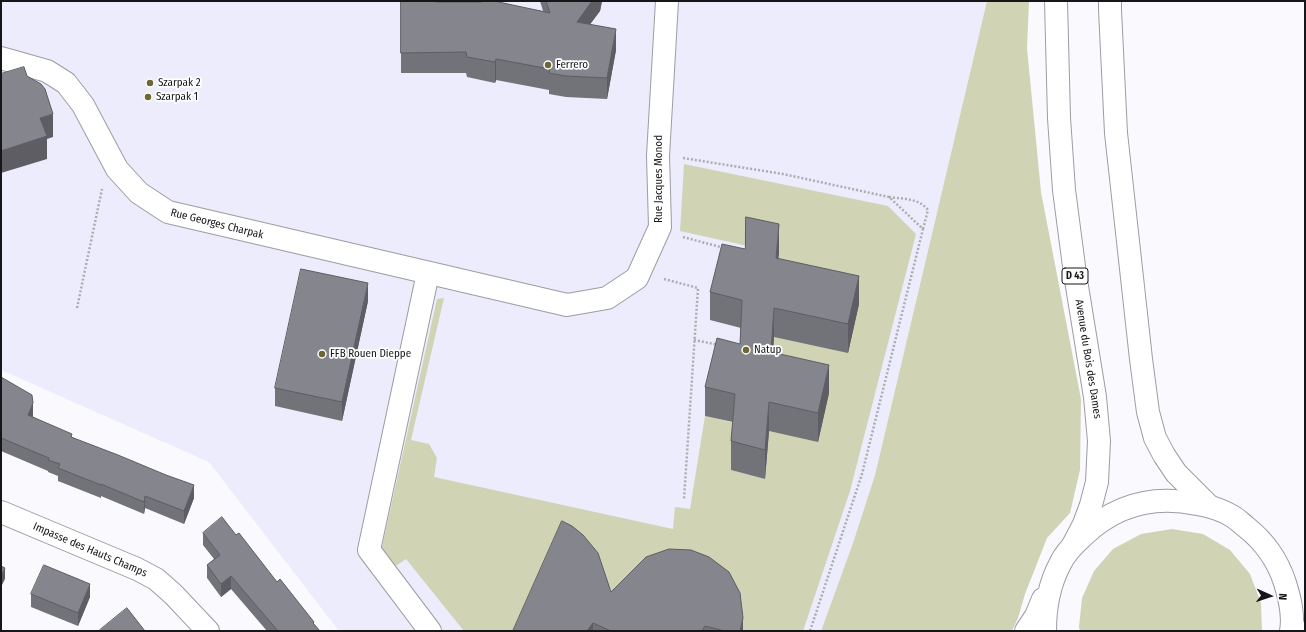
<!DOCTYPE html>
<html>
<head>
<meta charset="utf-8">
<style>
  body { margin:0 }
  #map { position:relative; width:1306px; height:632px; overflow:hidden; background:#f9f9fe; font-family:"Fira Sans Condensed",sans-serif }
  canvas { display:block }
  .frame { position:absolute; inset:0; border:2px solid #161619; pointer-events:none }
  .north { position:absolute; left:1250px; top:576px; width:40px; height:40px; -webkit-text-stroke:3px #fff; paint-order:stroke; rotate:93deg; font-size:11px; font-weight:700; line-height:16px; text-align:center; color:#161619 }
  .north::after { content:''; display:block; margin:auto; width:14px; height:18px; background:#161619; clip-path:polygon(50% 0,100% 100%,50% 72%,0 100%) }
</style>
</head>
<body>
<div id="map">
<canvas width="1306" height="632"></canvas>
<div class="frame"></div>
<div class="north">N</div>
</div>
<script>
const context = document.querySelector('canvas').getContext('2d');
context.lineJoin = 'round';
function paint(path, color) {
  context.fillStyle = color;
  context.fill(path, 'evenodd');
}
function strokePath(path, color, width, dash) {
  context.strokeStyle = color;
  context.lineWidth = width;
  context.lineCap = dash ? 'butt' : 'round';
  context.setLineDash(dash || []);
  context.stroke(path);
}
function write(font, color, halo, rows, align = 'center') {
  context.font = font + ' "Fira Sans Condensed",sans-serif';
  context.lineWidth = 3.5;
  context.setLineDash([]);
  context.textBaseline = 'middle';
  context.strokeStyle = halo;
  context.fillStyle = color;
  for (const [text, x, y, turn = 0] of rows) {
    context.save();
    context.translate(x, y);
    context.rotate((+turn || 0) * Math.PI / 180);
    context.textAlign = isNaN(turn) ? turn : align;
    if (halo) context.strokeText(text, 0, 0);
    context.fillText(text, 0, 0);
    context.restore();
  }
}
paint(new Path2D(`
  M 1,1 L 987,1 L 875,475 L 853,543 L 821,631 L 339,631 L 209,462 L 1,370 Z`), '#ececfc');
paint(new Path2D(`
  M 987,1 L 1029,1 L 1027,48 L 1041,192 L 1081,399 L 1080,470 L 1070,513 L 1047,538 L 1025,594 L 1018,618 L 1012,631 L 821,631 L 853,543 L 875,475 Z
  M 684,164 L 888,206 L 916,234 L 850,491 L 803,631 L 464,631 L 406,559 L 390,570 L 382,547 L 437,299 L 444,298 L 411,440 L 429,444 L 437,458 L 434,477 L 673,529 L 675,507 L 690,509 L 705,416 L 735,423 L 731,470 L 765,479 L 776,287 L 779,253 L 680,231 Z
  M 1172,529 L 1203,534 L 1230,550 L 1250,574 L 1261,603 L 1262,631 L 1080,631 L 1079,627 L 1082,598 L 1094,571 L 1113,549 L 1141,534 Z`), '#d0d4b5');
const minor = new Path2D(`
  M 1,58 L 47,71 L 66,83 L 83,105 L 117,169 L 139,193 L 168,212 L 567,305 L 607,298 L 637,278 L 660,227 L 658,156 L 667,1
  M 428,273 L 369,550 L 430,631
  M 1,512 L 137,569 L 156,579 L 173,594 L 208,631`);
const major = new Path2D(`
  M 1026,631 L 1036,616 L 1043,599
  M 1045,631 C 1045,608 1049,585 1060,564 C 1065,553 1074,544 1083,536 C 1115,505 1154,495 1197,504 C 1209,506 1222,510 1232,516 C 1237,519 1241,523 1246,527 C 1265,542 1278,561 1285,583 C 1290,599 1294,615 1291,631`);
const highway = new Path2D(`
  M 1056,1 L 1059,118 L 1064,190 L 1075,274 L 1095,397 L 1099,441 L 1097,482 L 1091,505 L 1084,524 L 1073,545
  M 1110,1 L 1110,10 L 1116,133 L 1141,359 L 1148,412 L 1155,438 L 1164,455 L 1176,473 L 1209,506
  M 1292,622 L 1295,631`);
strokePath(minor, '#9c9ca4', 24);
strokePath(major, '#9c9ca4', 24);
strokePath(highway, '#9c9ca4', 24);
strokePath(new Path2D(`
  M 683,158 L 783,174 L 889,197 L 923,229 L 862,474 L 810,631
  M 889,197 C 903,199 919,198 928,210 L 923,229
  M 683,237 L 724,248
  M 664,279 L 698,288 L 684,499
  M 77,308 L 102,189
  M 694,340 L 719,345`), '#acacb0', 2.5, [2, 2]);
strokePath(minor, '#fff', 22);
strokePath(major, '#fff', 22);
strokePath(highway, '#fff', 22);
paint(new Path2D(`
  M 401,1 L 436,2 L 543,11 L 540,1 L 602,1 L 600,11 L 590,24 L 616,50 L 607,99 L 566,97 L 549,94 L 549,90 L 496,80 L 495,83 L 467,77 L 466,73 L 401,73 Z
  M 745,249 L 779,253 L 778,258 L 859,304 L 848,353 L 774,337 L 773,352 L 829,393 L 818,442 L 769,431 L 765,479 L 731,470 L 731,441 L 733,422 L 705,416 L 705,387 L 740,344 L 741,328 L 710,320 L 710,292 Z
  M 368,301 L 342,421 L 275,406 L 275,388 Z
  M 1,377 L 33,416 L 33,417 L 72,437 L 194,498 L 184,524 L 145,508 L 144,514 L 101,496 L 101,498 L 58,481 L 58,476 L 48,472 L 48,471 L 1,451 Z
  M 203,533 L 236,535 L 320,631 L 267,631 L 231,589 L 221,597 L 207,578 L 207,565 L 214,559 L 203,545 Z
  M 611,592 L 743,631 L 513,631 Z
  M 31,594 L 90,597 L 78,626 L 31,607 Z`), '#727279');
paint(new Path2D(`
  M 592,1 L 602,1 L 600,11 L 577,42 L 577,22 Z
  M 616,29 L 616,50 L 607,99 L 607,78 Z
  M 496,59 L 496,80 L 495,83 L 495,62 Z
  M 53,114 L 53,137 L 47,139 L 47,159 L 1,173 L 1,151 L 40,118 Z
  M 779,224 L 779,253 L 776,287 L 776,258 Z
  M 859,276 L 859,304 L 848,353 L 848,324 Z
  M 368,283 L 368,301 L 342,421 L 342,402 Z
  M 774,308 L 774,337 L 771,380 L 771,352 Z
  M 829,365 L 829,393 L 818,442 L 818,413 Z
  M 769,402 L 769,431 L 765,479 L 765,450 Z
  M 33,403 L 33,416 L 28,428 L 28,415 Z
  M 194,485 L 194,498 L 184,524 L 184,511 Z
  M 145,496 L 145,508 L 144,514 L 144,502 Z
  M 5,568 L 5,579 L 1,587 L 1,576 Z
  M 231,576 L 231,589 L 221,597 L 221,584 Z
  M 90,584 L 90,597 L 78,626 L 78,613 Z
  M 743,618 L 743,631 L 740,631 Z
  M 593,623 L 593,631 L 587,631 Z`), '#5d5d63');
const building = new Path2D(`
  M 401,1 L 436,1 L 436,2 L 482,2 L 482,1 L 494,1 L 550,13 L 546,1 L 592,1 L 577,22 L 616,29 L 607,78 L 566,76 L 549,73 L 550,69 L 496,59 L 495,62 L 467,57 L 466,52 L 401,53 Z
  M 24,67 L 27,76 L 41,84 L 45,89 L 53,114 L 40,118 L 47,136 L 1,151 L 1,74 Z
  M 746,217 L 779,224 L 776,258 L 859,276 L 848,324 L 774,308 L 771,352 L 829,365 L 818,413 L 769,402 L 765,450 L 731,441 L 735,394 L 705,387 L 717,338 L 740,344 L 742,300 L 710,292 L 722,244 L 745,249 Z
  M 301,269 L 368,283 L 342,402 L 275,388 Z
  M 1,377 L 32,395 L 33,403 L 28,415 L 72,434 L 71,437 L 118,455 L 166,475 L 194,485 L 184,511 L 145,496 L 144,502 L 101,484 L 101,485 L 58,468 L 60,464 L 48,460 L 49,458 L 1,438 Z
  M 222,517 L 236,535 L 239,533 L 277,582 L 280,579 L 314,622 L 313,623 L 320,631 L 278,631 L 231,576 L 221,584 L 207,565 L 220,555 L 203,533 Z
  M 562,521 L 572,526 L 583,535 L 598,553 L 611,592 L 646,557 L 669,549 L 691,550 L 709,557 L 729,572 L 740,593 L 743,618 L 740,631 L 725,631 L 705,626 L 702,631 L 611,631 L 593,623 L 587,631 L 513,631 Z
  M 44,565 L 90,584 L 78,613 L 31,594 Z
  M 1,566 L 5,568 L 1,576 Z
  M 127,608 L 145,631 L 101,631 L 100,630 Z`);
paint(building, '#85858d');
strokePath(building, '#5d5d63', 1);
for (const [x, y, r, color] of [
  [548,65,4,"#6f6733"],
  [150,83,4,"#6f6733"],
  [148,97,4,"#6f6733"],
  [746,350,4,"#6f6733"],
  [322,354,4,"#6f6733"]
]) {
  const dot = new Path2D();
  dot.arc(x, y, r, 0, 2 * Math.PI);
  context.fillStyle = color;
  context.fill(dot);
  strokePath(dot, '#fff', 1.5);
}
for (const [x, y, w] of [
  [1075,276,26]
]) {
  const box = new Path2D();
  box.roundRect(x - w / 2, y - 8, w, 16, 3);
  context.fillStyle = '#fff';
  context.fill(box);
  strokePath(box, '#161619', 1);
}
write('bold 10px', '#161619', null, [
  ["D 43",1075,276]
]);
write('11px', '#161619', '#fff', [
  ["Ferrero",556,65],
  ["Szarpak 2",158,83],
  ["Szarpak 1",156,97],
  ["Natup",754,350],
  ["FFB Rouen Dieppe",330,354]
], 'left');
write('11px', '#161619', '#fff', [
  ["Rue Jacques Monod",659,179,-90],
  ["Rue Georges Charpak",217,224,14],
  ["Avenue du Bois des Dames",1088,359,81],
  ["Impasse des Hauts Champs",90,550,23]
]);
</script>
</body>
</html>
